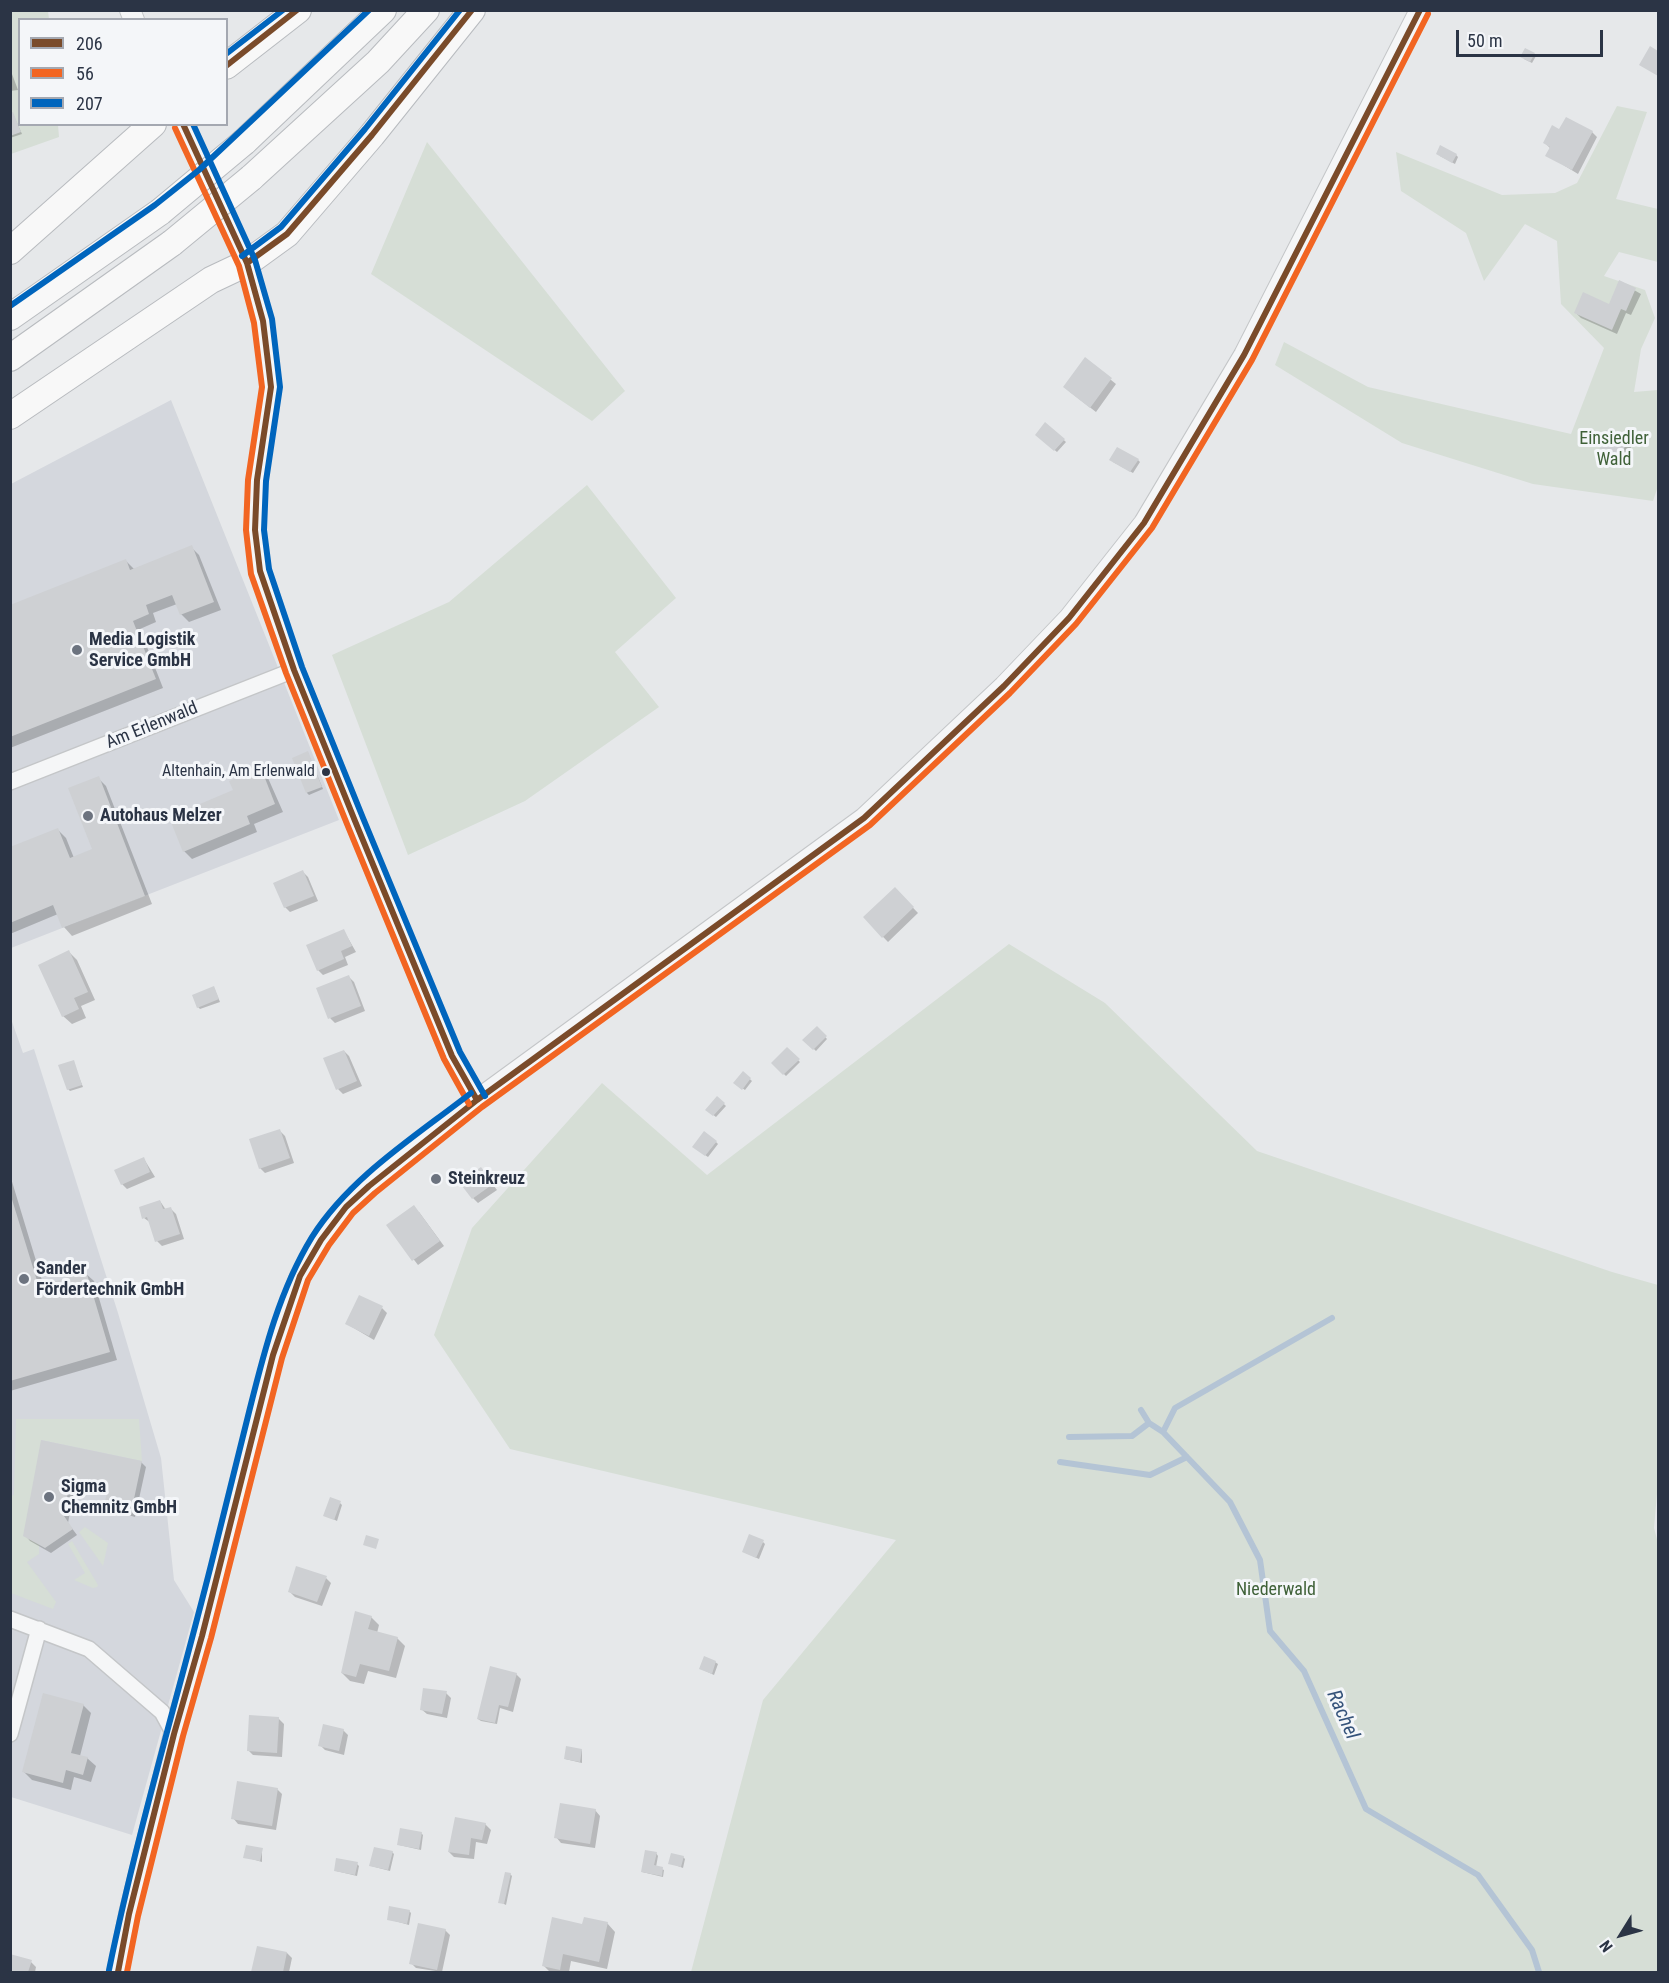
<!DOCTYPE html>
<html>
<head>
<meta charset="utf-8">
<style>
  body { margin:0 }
  #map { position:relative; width:1669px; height:1983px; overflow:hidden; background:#e6e8ea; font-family:"Roboto Condensed",sans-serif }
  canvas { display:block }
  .frame { position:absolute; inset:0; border:12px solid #2b3445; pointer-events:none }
  .legend { position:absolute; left:18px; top:18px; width:210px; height:108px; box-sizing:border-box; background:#f4f6f9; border:2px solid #a4a8b1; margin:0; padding:8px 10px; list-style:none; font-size:18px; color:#2b3445 }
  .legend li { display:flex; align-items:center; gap:12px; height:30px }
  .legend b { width:30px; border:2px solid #a4a8b1 }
  .north { position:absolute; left:1591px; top:1905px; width:60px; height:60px; -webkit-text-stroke:4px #f4f6f9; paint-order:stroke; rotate:233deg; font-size:16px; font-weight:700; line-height:24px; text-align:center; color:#2b3445 }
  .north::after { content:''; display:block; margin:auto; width:21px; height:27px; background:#2b3445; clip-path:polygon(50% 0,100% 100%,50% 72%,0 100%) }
  .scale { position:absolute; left:1456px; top:30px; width:147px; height:27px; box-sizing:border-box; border:3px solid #2b3445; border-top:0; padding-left:8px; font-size:18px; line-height:21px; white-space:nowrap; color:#2b3445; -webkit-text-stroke:4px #f4f6f9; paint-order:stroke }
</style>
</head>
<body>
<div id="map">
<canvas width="1669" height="1983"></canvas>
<div class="frame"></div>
<ul class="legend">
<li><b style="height:8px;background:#7a4b2a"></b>206</li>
<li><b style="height:8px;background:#f26522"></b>56</li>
<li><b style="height:8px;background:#0065bd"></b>207</li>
</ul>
<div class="north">N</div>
<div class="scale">50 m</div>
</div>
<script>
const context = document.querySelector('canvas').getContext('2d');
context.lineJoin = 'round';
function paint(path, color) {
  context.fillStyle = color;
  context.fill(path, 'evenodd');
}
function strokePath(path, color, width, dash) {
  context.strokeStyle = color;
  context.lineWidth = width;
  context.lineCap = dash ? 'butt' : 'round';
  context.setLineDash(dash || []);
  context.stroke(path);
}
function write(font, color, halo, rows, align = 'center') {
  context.font = font + ' "Roboto Condensed",sans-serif';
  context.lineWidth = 6;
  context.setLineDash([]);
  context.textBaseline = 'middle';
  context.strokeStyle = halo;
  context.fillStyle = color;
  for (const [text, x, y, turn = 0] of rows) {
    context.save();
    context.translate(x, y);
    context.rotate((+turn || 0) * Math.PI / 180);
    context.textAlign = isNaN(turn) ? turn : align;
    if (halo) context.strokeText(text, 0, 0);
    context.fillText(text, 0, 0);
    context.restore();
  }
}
paint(new Path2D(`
  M 171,400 L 339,820 L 11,948 L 11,484 Z
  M 10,1016 L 23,1053 L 34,1049 L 118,1313 L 161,1458 L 174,1580 L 194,1612 L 132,1835 L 11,1797 Z`), '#d4d7dd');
paint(new Path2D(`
  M 10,11 L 48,11 L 49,19 L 20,20 L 20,124 L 58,125 L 59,137 L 11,154 Z
  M 1617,106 L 1647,112 L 1616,199 L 1658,209 L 1658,262 L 1619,252 L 1604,276 L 1645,290 L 1655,318 L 1641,349 L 1634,392 L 1658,390 L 1658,486 L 1653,501 L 1533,484 L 1402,443 L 1275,365 L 1284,342 L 1368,387 L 1571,434 L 1604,348 L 1561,304 L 1557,241 L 1525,224 L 1484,281 L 1466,233 L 1401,191 L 1396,152 L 1502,195 L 1555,193 L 1577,183 Z
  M 427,142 L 625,391 L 592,421 L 371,274 Z
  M 587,485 L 676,598 L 615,652 L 659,707 L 525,801 L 408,855 L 332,655 L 449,602 Z
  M 1009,944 L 1105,1003 L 1257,1151 L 1612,1272 L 1658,1285 L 1658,1482 L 1654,1528 L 1658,1543 L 1658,1972 L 691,1972 L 763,1700 L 896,1540 L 510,1449 L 434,1335 L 472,1228 L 602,1083 L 707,1175 Z
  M 16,1419 L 139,1419 L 142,1461 L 41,1440 L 39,1554 L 27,1562 L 56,1602 L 53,1609 L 11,1593 L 10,1496 L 14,1495 Z
  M 85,1527 L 108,1543 L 103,1566 L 79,1532 Z
  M 72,1541 L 98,1585 L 97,1587 L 93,1588 L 74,1580 L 85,1573 L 68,1544 Z`), '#d6ded6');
paint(new Path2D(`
  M 1534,54 L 1536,56 L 1532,63 L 1524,59 Z
  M 12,74 L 18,90 L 10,91 L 10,75 Z
  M 13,114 L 22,134 L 10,138 L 10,115 Z
  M 1560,131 L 1592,132 L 1597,137 L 1578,174 L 1547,155 L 1550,148 L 1545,143 Z
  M 1456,155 L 1458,157 L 1455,164 L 1440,156 Z
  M 1620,282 L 1641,294 L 1631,315 L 1626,313 L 1617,334 L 1581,318 L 1576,313 L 1609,306 Z
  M 1085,359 L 1116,384 L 1096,412 L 1070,392 Z
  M 1046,424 L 1066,442 L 1057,452 L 1037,435 Z
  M 1627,439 L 1632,444 L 1625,466 L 1605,459 L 1599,454 Z
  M 1138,460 L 1140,462 L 1133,473 L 1113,462 Z
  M 191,547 L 199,555 L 221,610 L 189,622 L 181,614 L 177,604 L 153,613 L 156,622 L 140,629 L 163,688 L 10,748 L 10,606 L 126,561 L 134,569 Z
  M 308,753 L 323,789 L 309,795 L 307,793 Z
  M 260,770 L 268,778 L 283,812 L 254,824 L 257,832 L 192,859 L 184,851 L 235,791 Z
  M 98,778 L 106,786 L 152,904 L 72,936 L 64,927 L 58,914 L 10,934 L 10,848 L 58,830 L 66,838 L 74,858 L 94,850 Z
  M 303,872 L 308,877 L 318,901 L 290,912 L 285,907 Z
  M 895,889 L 918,913 L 888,942 L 865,918 Z
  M 344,931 L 356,952 L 345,957 L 348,965 L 323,975 L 318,970 Z
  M 69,952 L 77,960 L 95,1000 L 81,1006 L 86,1018 L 72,1024 L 63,1016 Z
  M 349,977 L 354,982 L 365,1011 L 335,1023 L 330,1018 Z
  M 215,990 L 220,1002 L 200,1009 L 198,1007 Z
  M 817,1028 L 827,1039 L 816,1051 L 805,1040 Z
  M 787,1049 L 800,1062 L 786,1076 L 773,1063 Z
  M 344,1051 L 349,1056 L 362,1086 L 343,1094 L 338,1089 Z
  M 73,1062 L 83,1087 L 70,1091 L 68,1089 Z
  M 743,1073 L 752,1081 L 745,1090 L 735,1083 Z
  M 717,1098 L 726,1106 L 716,1117 L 707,1110 Z
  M 280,1131 L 285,1136 L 294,1163 L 265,1173 L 260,1168 Z
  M 716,1142 L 718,1144 L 708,1157 L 696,1149 Z
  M 144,1159 L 155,1177 L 127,1189 L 122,1184 Z
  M 481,1169 L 497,1190 L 478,1203 L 473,1198 Z
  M 10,1175 L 44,1287 L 85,1273 L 94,1281 L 117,1360 L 10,1391 Z
  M 160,1201 L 166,1210 L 171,1209 L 176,1214 L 184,1239 L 162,1246 L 157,1241 L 151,1223 L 144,1218 Z
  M 419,1212 L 444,1246 L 418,1265 L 388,1226 Z
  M 382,1308 L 387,1313 L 374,1340 L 347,1324 Z
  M 42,1442 L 141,1462 L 146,1467 L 135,1517 L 111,1510 L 106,1505 L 109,1491 L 75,1485 L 68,1523 L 77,1535 L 51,1553 L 30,1541 L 25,1535 Z
  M 340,1503 L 342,1505 L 337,1521 L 325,1515 Z
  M 763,1542 L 765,1544 L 759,1559 L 746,1553 Z
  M 326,1578 L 331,1583 L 322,1606 L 295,1597 L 290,1592 Z
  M 371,1617 L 379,1625 L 377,1633 L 397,1638 L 405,1646 L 396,1678 L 368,1671 L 364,1684 L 350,1681 L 342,1673 Z
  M 715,1662 L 718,1664 L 714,1675 L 701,1669 Z
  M 516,1674 L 521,1679 L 513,1712 L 500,1708 L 497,1724 L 481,1721 L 478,1719 Z
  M 446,1693 L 451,1698 L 447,1718 L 427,1714 L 421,1709 Z
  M 83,1705 L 91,1713 L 80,1756 L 87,1758 L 96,1766 L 91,1782 L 74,1777 L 71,1790 L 32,1780 L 24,1772 Z
  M 278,1718 L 284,1724 L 282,1757 L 253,1755 L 248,1750 Z
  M 343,1730 L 348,1735 L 344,1755 L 325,1750 L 320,1745 Z
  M 582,1750 L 582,1763 L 565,1759 Z
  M 277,1789 L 282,1794 L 276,1830 L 238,1824 L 233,1818 Z
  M 595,1810 L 600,1816 L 595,1848 L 561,1843 L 556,1837 Z
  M 485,1824 L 491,1830 L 487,1844 L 476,1842 L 474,1859 L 454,1857 L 449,1852 Z
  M 421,1833 L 423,1835 L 421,1850 L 399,1845 Z
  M 262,1849 L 262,1862 L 245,1857 Z
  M 392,1852 L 394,1854 L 390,1871 L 371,1866 Z
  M 656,1853 L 658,1856 L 656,1867 L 664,1870 L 663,1877 L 642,1872 Z
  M 683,1857 L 685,1859 L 683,1868 L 670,1863 Z
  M 357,1864 L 359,1866 L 357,1876 L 336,1871 Z
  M 510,1874 L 512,1876 L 506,1905 L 500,1902 Z
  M 409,1911 L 411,1913 L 409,1925 L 388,1919 Z
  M 607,1923 L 615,1932 L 607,1969 L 571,1961 L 569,1972 L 550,1972 L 543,1965 L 584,1926 Z
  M 445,1930 L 450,1935 L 442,1972 L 416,1968 L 411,1963 Z
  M 258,1947 L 287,1953 L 292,1958 L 289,1972 L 253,1972 Z
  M 10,1956 L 31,1962 L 36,1967 L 35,1972 L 10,1972 Z`), '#0003');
strokePath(new Path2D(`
  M 1141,1410 L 1149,1423 L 1163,1432 L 1230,1502 L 1260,1560 L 1270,1631 L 1304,1671 L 1366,1809 L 1478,1875 L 1532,1950 L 1539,1972
  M 1163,1432 L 1175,1408 L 1332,1318
  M 1069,1437 L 1132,1436 L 1149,1423
  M 1060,1462 L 1150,1475 L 1187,1457`), '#b4c4d5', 6);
paint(new Path2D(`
  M 1650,46 L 1658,51 L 1658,76 L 1639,65 Z
  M 1525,48 L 1535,53 L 1530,62 L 1520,57 Z
  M 13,112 L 21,132 L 10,136 L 10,113 Z
  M 1566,117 L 1593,131 L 1572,170 L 1545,156 L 1550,147 L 1543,143 L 1552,125 L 1559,129 Z
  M 1440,145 L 1457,154 L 1452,163 L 1436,154 Z
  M 1619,280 L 1636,288 L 1626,311 L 1621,309 L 1612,330 L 1574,313 L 1583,292 L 1609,304 Z
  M 1085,357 L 1112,378 L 1090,408 L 1063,387 Z
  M 1045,422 L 1065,439 L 1054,451 L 1035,435 Z
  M 1606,430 L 1628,438 L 1619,462 L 1598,454 Z
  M 1117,447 L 1139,459 L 1130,472 L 1109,460 Z
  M 192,545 L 214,602 L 180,615 L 172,595 L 146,605 L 149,614 L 133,621 L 156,679 L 10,737 L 10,605 L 126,559 L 130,570 Z
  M 308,751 L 322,787 L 306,793 L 292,758 Z
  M 261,768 L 275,804 L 247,816 L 250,824 L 183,852 L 169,817 L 233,790 L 229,781 Z
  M 99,776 L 145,896 L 62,928 L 53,905 L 10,923 L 10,847 L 58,828 L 70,858 L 92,849 L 68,788 Z
  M 303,870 L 314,896 L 284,908 L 273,883 Z
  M 895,887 L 914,907 L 882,938 L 863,917 Z
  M 344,929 L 352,946 L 341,951 L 344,959 L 317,971 L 306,945 Z
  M 69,950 L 88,992 L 74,998 L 79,1009 L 62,1017 L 38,965 Z
  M 349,975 L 361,1006 L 328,1019 L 316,988 Z
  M 214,986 L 219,999 L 197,1008 L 192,995 Z
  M 817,1026 L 827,1036 L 813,1050 L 802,1040 Z
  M 787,1047 L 800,1059 L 783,1075 L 771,1063 Z
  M 344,1050 L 357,1081 L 336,1090 L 323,1058 Z
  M 74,1060 L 82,1085 L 67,1090 L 58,1065 Z
  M 743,1071 L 751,1078 L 742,1090 L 733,1083 Z
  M 717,1096 L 725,1103 L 713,1116 L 705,1110 Z
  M 280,1129 L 290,1158 L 259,1169 L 249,1139 Z
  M 704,1131 L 717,1141 L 705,1156 L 692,1147 Z
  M 144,1157 L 150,1172 L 121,1185 L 114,1170 Z
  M 481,1167 L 493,1184 L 472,1199 L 459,1182 Z
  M 10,1193 L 39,1287 L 86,1271 L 110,1352 L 10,1381 Z
  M 160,1200 L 163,1209 L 171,1207 L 180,1234 L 155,1242 L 147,1217 L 142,1219 L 139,1207 Z
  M 414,1205 L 440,1241 L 412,1261 L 386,1225 Z
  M 359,1295 L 383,1306 L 369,1336 L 345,1324 Z
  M 41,1440 L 142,1461 L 131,1513 L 104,1506 L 108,1488 L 70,1480 L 64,1516 L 73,1529 L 45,1548 L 23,1536 Z
  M 330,1497 L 341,1501 L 334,1520 L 323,1516 Z
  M 749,1534 L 764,1540 L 756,1558 L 742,1552 Z
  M 366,1535 L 379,1539 L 376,1549 L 363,1545 Z
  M 296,1566 L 327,1576 L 317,1602 L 288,1592 Z
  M 355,1611 L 372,1616 L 368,1629 L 398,1637 L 389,1671 L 360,1664 L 356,1677 L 341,1673 Z
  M 704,1656 L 716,1661 L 712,1674 L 699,1669 Z
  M 490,1666 L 517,1673 L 508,1707 L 499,1705 L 495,1723 L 477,1719 Z
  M 423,1688 L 447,1691 L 442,1714 L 420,1710 Z
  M 43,1693 L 84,1704 L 71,1753 L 88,1757 L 83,1775 L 66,1770 L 63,1783 L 22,1772 Z
  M 249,1715 L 279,1717 L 277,1753 L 247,1751 Z
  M 323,1724 L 344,1729 L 339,1751 L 318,1746 Z
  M 566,1746 L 582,1749 L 580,1762 L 564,1759 Z
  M 237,1781 L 278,1788 L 272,1826 L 231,1819 Z
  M 560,1803 L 596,1809 L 590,1844 L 554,1838 Z
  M 455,1817 L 486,1823 L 482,1840 L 471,1838 L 469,1855 L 448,1852 Z
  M 400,1828 L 422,1832 L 419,1849 L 397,1845 Z
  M 246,1845 L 263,1848 L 260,1861 L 243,1858 Z
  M 374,1847 L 393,1851 L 388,1870 L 369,1866 Z
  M 645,1850 L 657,1852 L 654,1865 L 663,1867 L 662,1876 L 641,1872 Z
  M 671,1853 L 684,1856 L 681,1867 L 668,1864 Z
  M 336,1858 L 358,1862 L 355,1875 L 334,1871 Z
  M 505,1872 L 511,1873 L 504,1904 L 498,1903 Z
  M 389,1906 L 410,1910 L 407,1924 L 387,1920 Z
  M 552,1917 L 582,1924 L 584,1917 L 608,1922 L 599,1962 L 563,1954 L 560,1970 L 542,1966 Z
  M 418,1923 L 446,1929 L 437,1970 L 409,1964 Z
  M 257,1946 L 287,1952 L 283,1972 L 251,1972 Z
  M 10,1954 L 32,1960 L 28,1972 L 10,1972 Z`), '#ced0d3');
const minor = new Path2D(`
  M 10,782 L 294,670
  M 10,1619 L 89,1649 L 162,1712 L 174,1734
  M 10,1734 L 39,1629`);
const tertiary = new Path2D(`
  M 130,10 L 134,20
  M 183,124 L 247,263 L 263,321 L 271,387 L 257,480 L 255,530 L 260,571 L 294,670 L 355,821 L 452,1056 L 477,1100
  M 118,1972 L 129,1914 L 174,1734 L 202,1636 L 273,1355 L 300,1276 L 321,1240 L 346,1207 L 369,1186 L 477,1100 L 864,818 L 1004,686 L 1069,618 L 1144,523 L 1244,355 L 1420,10`);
const trunk = new Path2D(`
  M 226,66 L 298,10
  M 244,142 L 383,10
  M 251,178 L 378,62 L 426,10
  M 10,251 L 153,124
  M 10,317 L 160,212
  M 10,358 L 172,243
  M 10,416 L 211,280 L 247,263 L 287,234 L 372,135 L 472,10`);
strokePath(minor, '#c4c6c8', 18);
strokePath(tertiary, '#c4c6c8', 22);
strokePath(trunk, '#b8bbbf', 28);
strokePath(minor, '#f5f6f7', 15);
strokePath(tertiary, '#f5f6f7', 20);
strokePath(trunk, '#f8f8f8', 26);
const trunkBridge = new Path2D(`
  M 160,212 L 244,142
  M 172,243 L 251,178`);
strokePath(trunkBridge, '#b8bbbf', 28, []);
strokePath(trunkBridge, '#f8f8f8', 26);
strokePath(new Path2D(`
  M 226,66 L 297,10
  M 183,124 L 247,263 L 263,321 L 271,387 L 257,480 L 255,530 L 260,571 L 294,670 L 355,821 L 452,1056 L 477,1100
  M 247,263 L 287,234 L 372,135 L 472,10
  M 118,1972 L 129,1914 L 174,1734 L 202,1636 L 273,1355 L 300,1276 L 321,1240 L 346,1207 L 369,1186 L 477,1100 L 864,818 L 1004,686 L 1069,618 L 1144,523 L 1244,355 L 1420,10`), '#7a4b2a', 6);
strokePath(new Path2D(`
  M 175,128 L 239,266 L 254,323 L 262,387 L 248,480 L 246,530 L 251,574 L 286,673 L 347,824 L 444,1059 L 469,1104
  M 127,1972 L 138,1916 L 183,1736 L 211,1638 L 282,1358 L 308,1280 L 329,1245 L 353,1213 L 375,1193 L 482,1107 L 870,825 L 1010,693 L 1076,624 L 1152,528 L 1252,360 L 1428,14`), '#f26522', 6);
strokePath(new Path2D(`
  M 226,54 L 283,10
  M 193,124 L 255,260 L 272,319 L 280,387 L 266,481 L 264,530 L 269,569 L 302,667 L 363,818 L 460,1052 L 485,1096
  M 242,256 L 281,227 L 365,129 L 460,10
  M 10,306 L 155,205 L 199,170 L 369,10
  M 109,1970 C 137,1833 177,1700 211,1565 C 224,1514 236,1463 249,1412 C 264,1352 279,1291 312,1237 C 350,1177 416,1136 471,1093`), '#0065bd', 6);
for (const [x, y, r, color] of [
  [77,650,6,"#6c737f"],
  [326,772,5,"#2b3445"],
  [88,816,6,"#6c737f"],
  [436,1179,6,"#6c737f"],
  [24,1279,6,"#6c737f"],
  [49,1497,6,"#6c737f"]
]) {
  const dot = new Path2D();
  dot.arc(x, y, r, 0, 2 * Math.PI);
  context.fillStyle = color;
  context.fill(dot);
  strokePath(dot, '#f4f6f9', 2);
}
write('16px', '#2b3445', '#f4f6f9', [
  ["Altenhain, Am Erlenwald",315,772]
], 'right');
write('18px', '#3f6138', '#f4f6f9', [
  ["Einsiedler",1614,439],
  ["Wald",1614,460],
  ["Niederwald",1276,1590]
]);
write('bold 18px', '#2b3445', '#f4f6f9', [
  ["Media Logistik",89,640],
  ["Service GmbH",89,661],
  ["Autohaus Melzer",100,816],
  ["Steinkreuz",448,1179],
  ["Sander",36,1269],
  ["Fördertechnik GmbH",36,1290],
  ["Sigma",61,1487],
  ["Chemnitz GmbH",61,1508]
], 'left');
write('18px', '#2b3445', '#f4f6f9', [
  ["Am Erlenwald",152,726,-22]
]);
write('italic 20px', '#34527a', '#f4f6f9', [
  ["Rachel",1342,1715,66]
]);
</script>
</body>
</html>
